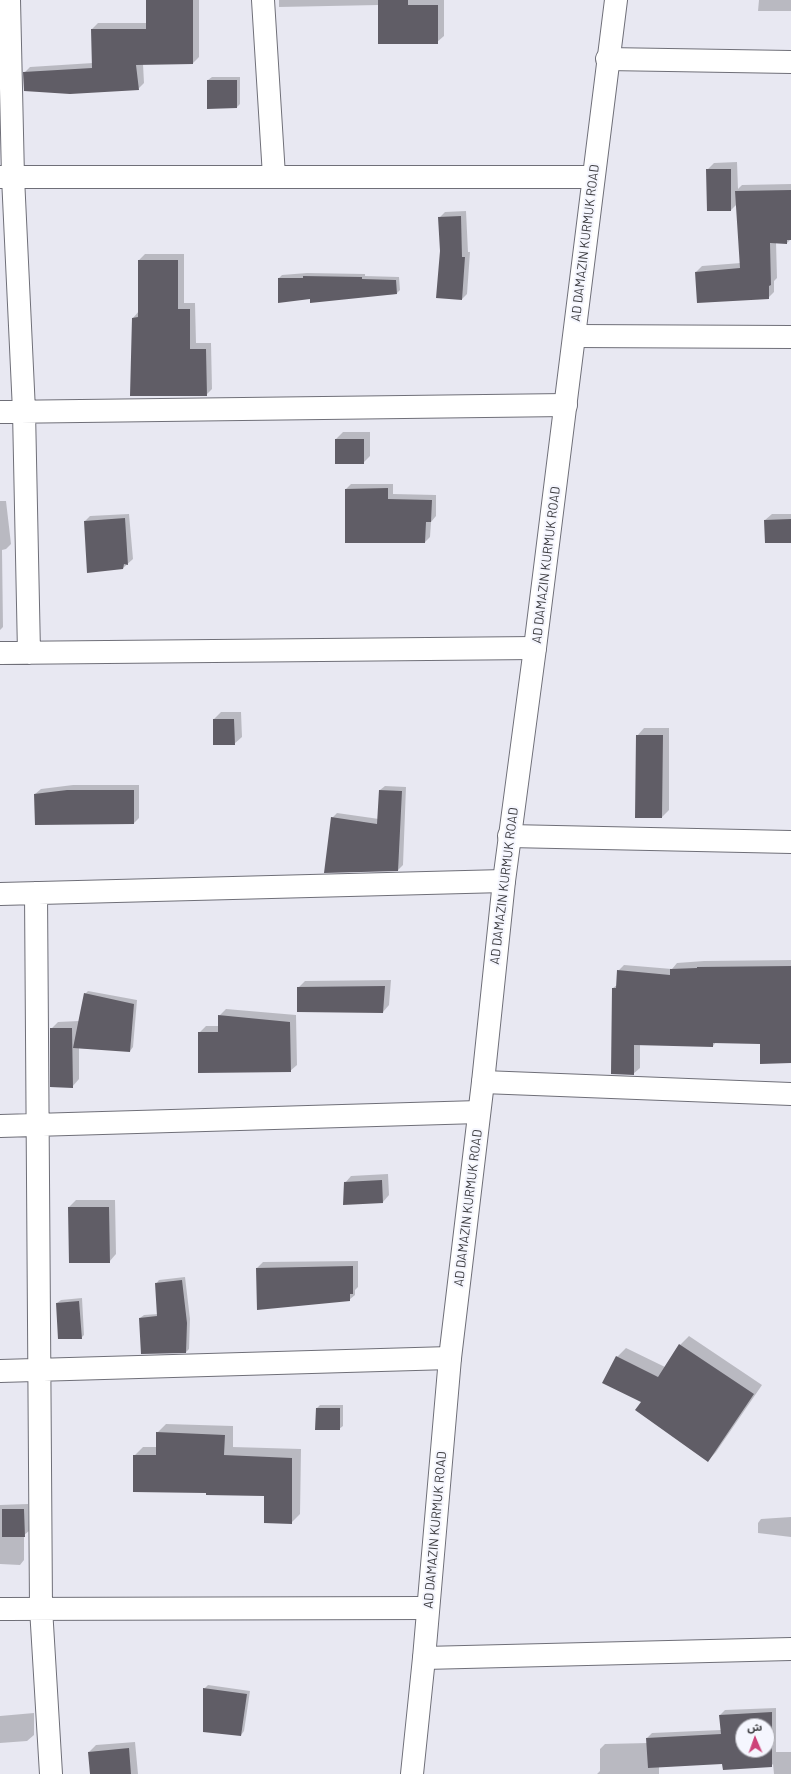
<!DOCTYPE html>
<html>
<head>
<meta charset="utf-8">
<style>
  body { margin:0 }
  #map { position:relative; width:791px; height:1774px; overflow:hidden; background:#e8e8f2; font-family:Barlow,"Noto Sans Arabic",sans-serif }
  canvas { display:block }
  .north { position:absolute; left:735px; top:1718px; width:40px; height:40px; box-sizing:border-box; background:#f5f6fe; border:1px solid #ababb2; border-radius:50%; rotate:358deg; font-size:11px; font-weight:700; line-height:16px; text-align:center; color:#3b3b3f }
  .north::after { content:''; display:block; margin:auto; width:14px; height:18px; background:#cd4279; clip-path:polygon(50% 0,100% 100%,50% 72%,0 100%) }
</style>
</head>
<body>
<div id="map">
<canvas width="791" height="1774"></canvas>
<div class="north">ش</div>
</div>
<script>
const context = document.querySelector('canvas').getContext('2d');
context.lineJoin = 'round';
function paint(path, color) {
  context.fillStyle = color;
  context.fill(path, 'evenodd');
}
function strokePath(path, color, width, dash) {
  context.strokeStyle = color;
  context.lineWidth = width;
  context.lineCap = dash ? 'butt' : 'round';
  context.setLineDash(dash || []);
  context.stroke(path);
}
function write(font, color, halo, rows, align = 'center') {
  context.font = font + ' Barlow,sans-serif';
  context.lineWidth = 4;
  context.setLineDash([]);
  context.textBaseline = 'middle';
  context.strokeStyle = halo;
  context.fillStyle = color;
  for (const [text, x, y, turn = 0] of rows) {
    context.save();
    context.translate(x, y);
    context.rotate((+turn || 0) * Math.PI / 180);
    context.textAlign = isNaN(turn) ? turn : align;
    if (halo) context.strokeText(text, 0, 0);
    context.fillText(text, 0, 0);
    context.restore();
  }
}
paint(new Path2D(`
  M 147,0 L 199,0 L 199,57 L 193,63 L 143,64 L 144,83 L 138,89 L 24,73 L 30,67 L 93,63 L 92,29 L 98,23 L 147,23 Z
  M 279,0 L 444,0 L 444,36 L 437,42 L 379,5 L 279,7 Z
  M 759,0 L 791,0 L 791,11 L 758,11 Z
  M 212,77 L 240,77 L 240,104 L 237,107 L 208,80 Z
  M 737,162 L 738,189 L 742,185 L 791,184 L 791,239 L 787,243 L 776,242 L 777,278 L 774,281 L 774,292 L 768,298 L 696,272 L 702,266 L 741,263 L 737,204 L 731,210 L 707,170 L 714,163 Z
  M 466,211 L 468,252 L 470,252 L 467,294 L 462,299 L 441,251 L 439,218 L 445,212 Z
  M 145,254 L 184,254 L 184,303 L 195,303 L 196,343 L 211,343 L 212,389 L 206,395 L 133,318 L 139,311 L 139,260 Z
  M 307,273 L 365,274 L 365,276 L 399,277 L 400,290 L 396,294 L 311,298 L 279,278 L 282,275 Z
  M 343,432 L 370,432 L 370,456 L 363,463 L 336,439 Z
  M 351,484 L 393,484 L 393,494 L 436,495 L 436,516 L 431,522 L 430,537 L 425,542 L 346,489 Z
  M 0,501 L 6,501 L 11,544 L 6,549 L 2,550 L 3,627 L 0,630 Z
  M 129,514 L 133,559 L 123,568 L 85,521 L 90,516 Z
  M 772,514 L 791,514 L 791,542 L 765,520 Z
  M 221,712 L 241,712 L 242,737 L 234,744 L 214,719 Z
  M 644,728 L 669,728 L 669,810 L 662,817 L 637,736 Z
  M 73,785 L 139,785 L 139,818 L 134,823 L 35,794 L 41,789 Z
  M 385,786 L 406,787 L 403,865 L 398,870 L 332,818 L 337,813 L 379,819 L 380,790 Z
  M 791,960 L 791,1062 L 762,1043 L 716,1042 L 713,1046 L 640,1044 L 640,1068 L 633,1074 L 613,988 L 617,985 L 618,971 L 624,965 L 672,969 L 677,963 L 704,961 Z
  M 391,980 L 389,1005 L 383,1012 L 298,988 L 305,981 Z
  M 88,991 L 137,1000 L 133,1047 L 130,1051 L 79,1048 L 79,1079 L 72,1087 L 51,1029 L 58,1022 L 79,1021 L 85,994 Z
  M 226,1009 L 296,1015 L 297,1065 L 290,1071 L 199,1033 L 206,1026 L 219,1026 L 219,1016 Z
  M 388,1174 L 389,1195 L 383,1202 L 345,1183 L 351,1176 Z
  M 76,1200 L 115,1200 L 116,1254 L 109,1262 L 69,1207 Z
  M 358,1261 L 358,1287 L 355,1290 L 355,1295 L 349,1300 L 257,1268 L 263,1262 Z
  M 185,1277 L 190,1319 L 189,1349 L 186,1352 L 140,1318 L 144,1315 L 158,1314 L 156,1284 L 159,1280 Z
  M 82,1298 L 84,1335 L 81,1338 L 57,1303 L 61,1300 Z
  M 689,1336 L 762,1385 L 716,1452 L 708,1461 L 617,1357 L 626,1348 L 665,1367 L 680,1345 Z
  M 320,1405 L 343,1405 L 343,1426 L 339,1429 L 317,1408 Z
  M 166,1424 L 233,1426 L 233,1447 L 301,1449 L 300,1514 L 291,1523 L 265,1495 L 207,1492 L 134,1456 L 143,1447 L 157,1447 L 157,1433 Z
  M 28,1504 L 29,1531 L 24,1535 L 24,1560 L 20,1565 L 0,1564 L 0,1505 Z
  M 791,1517 L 791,1537 L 758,1533 L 758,1523 L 761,1519 Z
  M 208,1685 L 250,1691 L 244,1731 L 241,1735 L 204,1689 Z
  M 776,1708 L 776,1752 L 791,1752 L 791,1774 L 774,1774 L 773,1764 L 771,1766 L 723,1763 L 659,1767 L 659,1774 L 597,1774 L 600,1771 L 600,1749 L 605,1744 L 648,1743 L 647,1738 L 652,1733 L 721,1730 L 720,1715 L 725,1710 ZM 743,1726 L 767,1726 L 767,1750 L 743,1750 Z
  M 34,1713 L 34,1735 L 27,1741 L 0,1743 L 0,1716 Z
  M 135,1742 L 138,1774 L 91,1774 L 89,1752 L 96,1745 Z`), '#0003');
paint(new Path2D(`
  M 146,0 L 193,0 L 193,64 L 136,65 L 139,90 L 70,94 L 24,91 L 23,72 L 92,68 L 91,29 L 146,29 Z
  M 378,0 L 408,0 L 408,5 L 438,5 L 438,44 L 378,44 Z
  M 207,80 L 237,80 L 237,108 L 207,109 Z
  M 706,169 L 731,169 L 731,211 L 707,211 Z
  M 791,190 L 791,240 L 787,240 L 787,244 L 770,243 L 771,285 L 769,286 L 769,299 L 697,303 L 695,272 L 740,268 L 735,191 Z
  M 461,216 L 462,257 L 465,257 L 462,300 L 436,298 L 440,251 L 438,217 Z
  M 138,260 L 178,260 L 178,309 L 190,309 L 190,349 L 206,349 L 207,396 L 130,396 L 132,318 L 138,317 Z
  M 303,276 L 362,277 L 362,279 L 396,280 L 397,294 L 310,303 L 310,299 L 278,303 L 278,278 L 303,278 Z
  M 335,439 L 364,439 L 364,464 L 335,464 Z
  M 388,488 L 388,499 L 432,500 L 431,522 L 426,522 L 425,543 L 345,543 L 345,489 Z
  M 125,518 L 128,565 L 124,564 L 123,569 L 87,573 L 84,521 Z
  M 791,519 L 791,543 L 765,543 L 764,520 Z
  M 213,719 L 234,719 L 235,745 L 213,745 Z
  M 636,735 L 663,735 L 662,818 L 635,818 Z
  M 67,790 L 134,790 L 134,824 L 35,825 L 34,794 Z
  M 379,790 L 402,791 L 398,871 L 324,873 L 331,817 L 377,824 Z
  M 791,966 L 791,1063 L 760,1064 L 760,1044 L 713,1043 L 713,1047 L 634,1045 L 634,1075 L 611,1074 L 612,988 L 616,988 L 617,970 L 670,975 L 670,969 L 697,968 L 697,967 Z
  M 385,986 L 383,1013 L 297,1012 L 297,987 Z
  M 84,993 L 134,1004 L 130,1052 L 73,1048 Z
  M 218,1015 L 290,1022 L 291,1072 L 198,1073 L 198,1032 L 218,1032 Z
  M 50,1028 L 72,1028 L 73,1088 L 50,1087 Z
  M 382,1180 L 383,1203 L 343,1205 L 344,1182 Z
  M 68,1207 L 109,1207 L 110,1263 L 69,1263 Z
  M 353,1266 L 353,1294 L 350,1294 L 350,1301 L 257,1310 L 256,1268 Z
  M 182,1280 L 187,1323 L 186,1353 L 141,1354 L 139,1318 L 157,1316 L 155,1283 Z
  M 79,1301 L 82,1339 L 58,1339 L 56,1303 Z
  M 679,1344 L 754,1394 L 708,1462 L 635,1410 L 641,1402 L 602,1383 L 616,1356 L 658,1377 Z
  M 316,1408 L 340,1408 L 340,1430 L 315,1430 Z
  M 156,1432 L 225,1435 L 224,1455 L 292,1458 L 292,1524 L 264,1523 L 264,1496 L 206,1495 L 206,1493 L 133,1492 L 133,1455 L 156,1455 Z
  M 2,1509 L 24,1509 L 25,1537 L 2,1537 Z
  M 203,1688 L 247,1694 L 241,1736 L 203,1732 Z
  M 772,1712 L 772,1767 L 723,1770 L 722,1764 L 648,1768 L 646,1738 L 721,1734 L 719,1715 ZM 743,1726 L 767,1726 L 767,1750 L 743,1750 Z
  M 129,1748 L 131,1774 L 90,1774 L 88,1752 Z`), '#605d66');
const street = new Path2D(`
  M 9,0 L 13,177 L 24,411 L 29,653
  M 263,0 L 274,176
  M 607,59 L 791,62
  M 0,177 L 593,177
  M 575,336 L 791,337
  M 0,412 L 566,405
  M 0,653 L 535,648
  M 509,836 L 791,842
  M 36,893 L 41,1608 L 51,1774
  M 0,894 L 504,881
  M 483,1082 L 791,1094
  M 0,1126 L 479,1112
  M 0,1371 L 450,1358
  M 0,1609 L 428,1608
  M 424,1658 L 791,1649`);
const highway = new Path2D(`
  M 412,1774 L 424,1658 L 450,1358 L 483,1082 L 504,881 L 535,648 L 616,0`);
strokePath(street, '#6f6f78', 24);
strokePath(highway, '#6f6f78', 24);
strokePath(street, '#fff', 22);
strokePath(highway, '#fff', 22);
write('13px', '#3b3b3f', '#f5f6fe', [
  ["AD DAMAZIN KURMUK ROAD",585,243,-83],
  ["AD DAMAZIN KURMUK ROAD",546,565,-83],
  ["AD DAMAZIN KURMUK ROAD",504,886,-83],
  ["AD DAMAZIN KURMUK ROAD",468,1208,-83],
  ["AD DAMAZIN KURMUK ROAD",435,1530,-85]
]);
</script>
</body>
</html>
